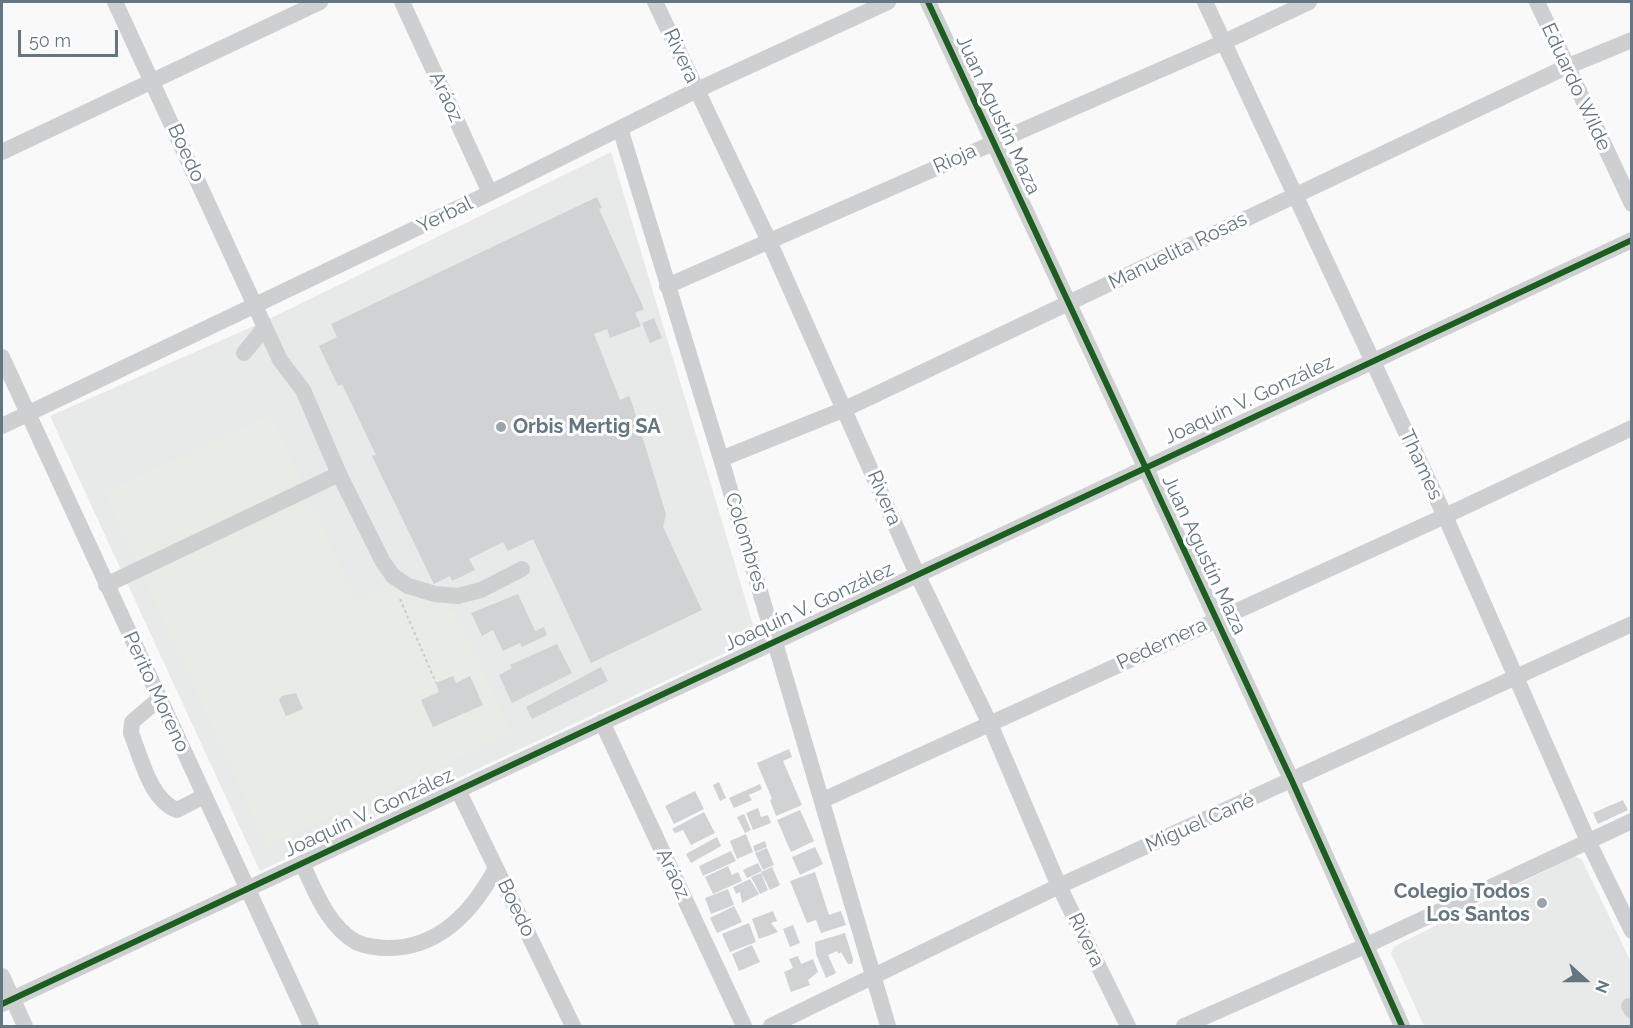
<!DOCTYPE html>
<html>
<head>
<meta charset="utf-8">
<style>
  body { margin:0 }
  #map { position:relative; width:1633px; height:1028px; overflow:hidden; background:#f9f9f9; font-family:Raleway,sans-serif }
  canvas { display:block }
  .frame { position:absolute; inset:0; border:3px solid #657683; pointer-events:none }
  .north { position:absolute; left:1555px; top:950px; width:60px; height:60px; -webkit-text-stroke:4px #fff; paint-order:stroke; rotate:111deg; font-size:16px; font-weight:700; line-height:24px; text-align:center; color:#657683 }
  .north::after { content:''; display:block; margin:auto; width:21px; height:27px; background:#657683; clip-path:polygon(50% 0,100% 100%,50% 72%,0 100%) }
  .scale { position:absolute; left:18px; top:30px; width:100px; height:27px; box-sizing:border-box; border:3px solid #657683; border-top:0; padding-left:8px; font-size:18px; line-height:21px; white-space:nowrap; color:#657683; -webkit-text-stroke:4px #fff; paint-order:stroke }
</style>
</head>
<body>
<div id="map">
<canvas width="1633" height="1028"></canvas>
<div class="frame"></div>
<div class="north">N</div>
<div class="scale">50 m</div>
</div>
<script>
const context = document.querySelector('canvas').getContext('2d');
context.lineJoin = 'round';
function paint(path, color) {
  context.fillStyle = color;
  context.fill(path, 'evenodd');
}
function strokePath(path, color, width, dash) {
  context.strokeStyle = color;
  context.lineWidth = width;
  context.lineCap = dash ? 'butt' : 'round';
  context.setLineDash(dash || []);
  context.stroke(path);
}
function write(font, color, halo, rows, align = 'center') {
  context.font = font + ' Raleway,sans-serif';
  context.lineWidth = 6;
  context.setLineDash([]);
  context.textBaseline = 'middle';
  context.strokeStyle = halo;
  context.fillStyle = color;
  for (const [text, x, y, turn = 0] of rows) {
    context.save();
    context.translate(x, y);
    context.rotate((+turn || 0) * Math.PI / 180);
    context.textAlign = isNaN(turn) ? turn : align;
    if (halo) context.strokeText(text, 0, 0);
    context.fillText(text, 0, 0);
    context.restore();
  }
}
paint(new Path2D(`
  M 611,152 L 757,638 L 260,871 L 50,416 L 263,322 Z
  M 1575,856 L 1582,860 L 1631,962 L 1631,1026 L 1424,1026 L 1391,953 L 1395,946 Z`), '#e8e9e9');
paint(new Path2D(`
  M 271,414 L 357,601 L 388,586 L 456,612 L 512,733 L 267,847 L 104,492 Z`), '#e8ebe6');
paint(new Path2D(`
  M 597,197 L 602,208 L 599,209 L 644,309 L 635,313 L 641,326 L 610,338 L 607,329 L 594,334 L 620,400 L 629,396 L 631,400 L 666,514 L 663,527 L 702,610 L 591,663 L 533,539 L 508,551 L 503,542 L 469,559 L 475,570 L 452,581 L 450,576 L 434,584 L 372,456 L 376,455 L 342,384 L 338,386 L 319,346 L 337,337 L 331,324 Z
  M 654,318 L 662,338 L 650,343 L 642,323 Z
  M 518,594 L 535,631 L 544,627 L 547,635 L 522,647 L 520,643 L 503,651 L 493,630 L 482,636 L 471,613 Z
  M 557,644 L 572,673 L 512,703 L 499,675 L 512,668 L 510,665 Z
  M 601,667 L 608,681 L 532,719 L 526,707 Z
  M 453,676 L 456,683 L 470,676 L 483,705 L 433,727 L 421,700 L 439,692 L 436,683 Z
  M 296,693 L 303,709 L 286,716 L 279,700 L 282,696 Z
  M 789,749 L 792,757 L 783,761 L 802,805 L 776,816 L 770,800 L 772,799 L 757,763 Z
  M 719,782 L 726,798 L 720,801 L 713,785 Z
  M 760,784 L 762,789 L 749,795 L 752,800 L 734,808 L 729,798 Z
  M 695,791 L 704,809 L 674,824 L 665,806 Z
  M 1623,800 L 1628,810 L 1598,824 L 1593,813 Z
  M 758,808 L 761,817 L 768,815 L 771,823 L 753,830 L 746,813 Z
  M 800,810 L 814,841 L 791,852 L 777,820 Z
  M 704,812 L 715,833 L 691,845 L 683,830 L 675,833 L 672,829 Z
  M 744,814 L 751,830 L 745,833 L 737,817 Z
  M 746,834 L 753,852 L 737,859 L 730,841 Z
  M 717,837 L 721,846 L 691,863 L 686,854 Z
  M 765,841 L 767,847 L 755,852 L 753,846 Z
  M 815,847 L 823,864 L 800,875 L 792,857 Z
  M 767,848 L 774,865 L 763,870 L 755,853 Z
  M 731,851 L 736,861 L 703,876 L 699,866 Z
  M 758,863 L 762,871 L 747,878 L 743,870 Z
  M 728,866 L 732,875 L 738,872 L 742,881 L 713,894 L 705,877 Z
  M 772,867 L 780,885 L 770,890 L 761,872 Z
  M 815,872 L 829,915 L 841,911 L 846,925 L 821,933 L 816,920 L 807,923 L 790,881 Z
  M 761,873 L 768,890 L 760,894 L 751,877 Z
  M 750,879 L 759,894 L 742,903 L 740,892 L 736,894 L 733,887 Z
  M 728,889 L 734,905 L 711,914 L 705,898 Z
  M 734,906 L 742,922 L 717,933 L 710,918 Z
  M 773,911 L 777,921 L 771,923 L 778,932 L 759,939 L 752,919 Z
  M 749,923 L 756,942 L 730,952 L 722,934 Z
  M 793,925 L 800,943 L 790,947 L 783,929 Z
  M 845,933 L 853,959 L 852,964 L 848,964 L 841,952 L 839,954 L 837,951 L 828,955 L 836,973 L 826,978 L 816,954 L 815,942 Z
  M 752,945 L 760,962 L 739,971 L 732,954 Z
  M 798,956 L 801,964 L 813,959 L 818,972 L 808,980 L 810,985 L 791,992 L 784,972 L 793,968 L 789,959 Z`), '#d0d2d3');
strokePath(new Path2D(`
  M 400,599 L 436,683`), '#cbcccd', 2, [3, 3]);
strokePath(new Path2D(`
  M 115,2 L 280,360 L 303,390 L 339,474 L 383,562 L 393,576 L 408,586 L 435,594 L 458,596 L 481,590 L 522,569
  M 402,2 L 490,193
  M 655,2 L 769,241 L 917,574 L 990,724 L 1059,886 L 1128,1026
  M 928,2 L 1292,781 L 1402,1026
  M 1205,2 L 1445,516 L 1588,841 L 1632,931
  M 1537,2 L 1632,204
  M 620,128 L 721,459 L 888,1026
  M 2,152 L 320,2
  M 667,286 L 1224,42 L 1309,2
  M 244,353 L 265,327
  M 2,357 L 311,1026
  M 2,426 L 490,193 L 697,90 L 888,2
  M 721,459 L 845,409 L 1566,67 L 1632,40
  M 106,585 L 339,474
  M 159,699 L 132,722 L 131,733 C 141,757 150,800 177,810 L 204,796
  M 602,722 L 744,1026
  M 458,790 L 573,1026
  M 823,800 L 1445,516 L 1632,428
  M 302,863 C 315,891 328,926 356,942 C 364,946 379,948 388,948 C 440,948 473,911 496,868
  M 2,976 L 25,1026
  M 2,1004 L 1632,240
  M 1629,1006 L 1632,1011
  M 771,1026 L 1059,886 L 1632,624
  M 1184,1026 L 1365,946 L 1632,821`), '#cecfd0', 16);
strokePath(new Path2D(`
  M 928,2 L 1292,781 L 1402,1026
  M 2,1004 L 1632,240`), '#1b5e20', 6);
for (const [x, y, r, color] of [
  [501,427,6,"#99a4ac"],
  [1542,903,6,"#99a4ac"]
]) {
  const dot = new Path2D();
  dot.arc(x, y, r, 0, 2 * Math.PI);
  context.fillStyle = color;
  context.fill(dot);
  strokePath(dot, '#fff', 2);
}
write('20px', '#657683', '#fff', [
  ["Rivera",681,56,65],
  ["Eduardo Wilde",1576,87,65],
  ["Aráoz",446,97,65],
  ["Juan Agustín Maza",998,115,65],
  ["Boedo",186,153,65],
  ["Rioja",955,159,-24],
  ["Yerbal",445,215,-26],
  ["Manuelita Rosas",1178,251,-26],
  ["Joaquín V. González",1249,400,-25],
  ["Thames",1421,465,65],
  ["Rivera",884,498,67],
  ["Colombres",746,542,73],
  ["Juan Agustín Maza",1204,555,65],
  ["Joaquín V. González",809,607,-25],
  ["Pedernera",1162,644,-25],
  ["Perito Moreno",156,692,65],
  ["Joaquín V. González",369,813,-25],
  ["Miguel Cané",1200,823,-24],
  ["Aráoz",673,874,65],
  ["Boedo",516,908,64],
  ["Rivera",1086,940,64]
]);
write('bold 20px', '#657683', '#fff', [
  ["Orbis Mertig SA",513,427],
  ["Colegio Todos",1530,892,"right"],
  ["Los Santos",1530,915,"right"]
], 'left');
</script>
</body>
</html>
